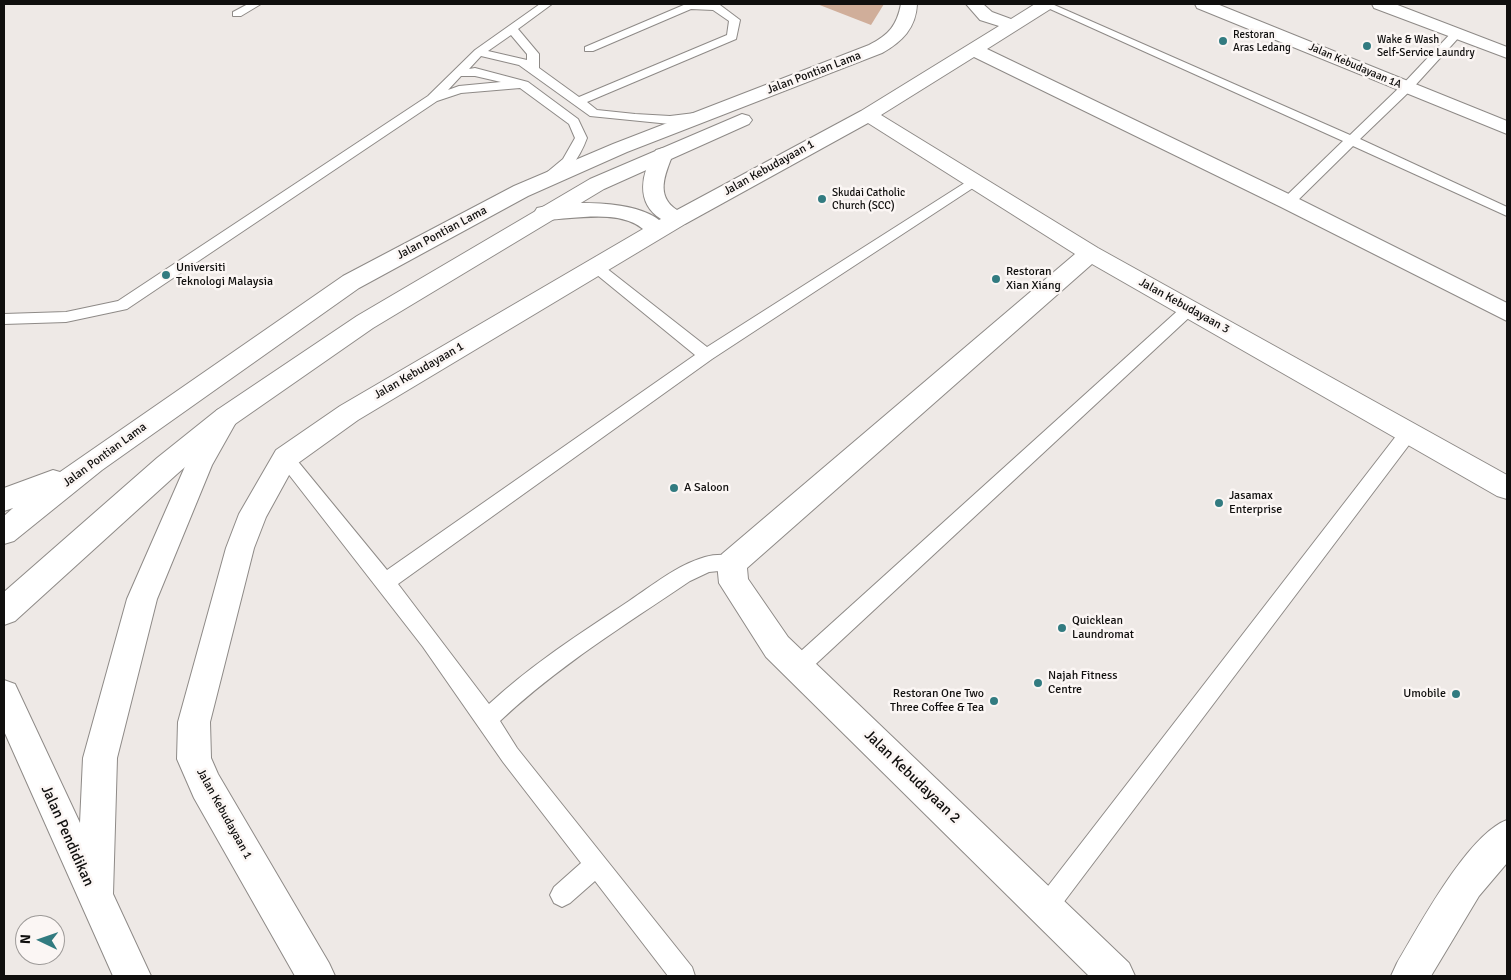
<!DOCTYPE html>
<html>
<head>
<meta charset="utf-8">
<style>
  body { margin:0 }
  #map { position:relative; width:1511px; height:980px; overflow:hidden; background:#eee9e6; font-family:Signika,sans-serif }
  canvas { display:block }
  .frame { position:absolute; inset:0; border:5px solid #100f0e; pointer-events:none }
  .north { position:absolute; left:15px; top:915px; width:50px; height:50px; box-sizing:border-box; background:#fbf6f4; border:1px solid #9d9a98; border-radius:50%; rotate:273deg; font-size:14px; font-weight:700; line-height:20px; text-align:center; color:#100f0e }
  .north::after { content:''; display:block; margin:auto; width:18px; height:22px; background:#327b80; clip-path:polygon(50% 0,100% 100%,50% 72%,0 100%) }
</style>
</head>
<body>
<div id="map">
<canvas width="1511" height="980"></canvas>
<div class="frame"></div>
<div class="north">N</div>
</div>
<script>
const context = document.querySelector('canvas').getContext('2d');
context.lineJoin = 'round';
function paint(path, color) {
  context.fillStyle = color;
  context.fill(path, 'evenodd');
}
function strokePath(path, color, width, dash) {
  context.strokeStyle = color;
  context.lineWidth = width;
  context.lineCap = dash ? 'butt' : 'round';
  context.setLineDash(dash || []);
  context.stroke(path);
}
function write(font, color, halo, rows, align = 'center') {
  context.font = font + ' Signika,sans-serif';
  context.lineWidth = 5;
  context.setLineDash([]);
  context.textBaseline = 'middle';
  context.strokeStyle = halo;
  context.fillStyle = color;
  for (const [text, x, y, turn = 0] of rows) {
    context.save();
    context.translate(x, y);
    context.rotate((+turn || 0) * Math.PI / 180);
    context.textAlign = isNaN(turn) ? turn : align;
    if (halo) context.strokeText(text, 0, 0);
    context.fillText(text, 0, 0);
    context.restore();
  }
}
paint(new Path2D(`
  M 817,4 L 884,4 L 871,25 Z`), '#d0ae9a');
const service = new Path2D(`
  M 248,4 L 261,4 L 241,16 L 233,16 L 233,12 Z
  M 540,4 L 552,4 L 518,29 L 539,54 L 539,68 L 579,97 L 727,35 L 729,21 L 713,10 L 691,9 L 593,51 L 585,51 L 585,47 L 686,4 L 720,5 L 740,20 L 736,39 L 587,102 L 597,110 L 635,114 L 670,116 L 703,112 L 709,116 L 703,120 L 670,124 L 590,116 L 519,65 L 481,56 L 469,69 L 475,68 L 528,82 L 578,119 L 587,138 C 580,157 567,178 546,183 L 539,179 L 563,159 L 575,138 L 569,124 L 520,88 L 461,93 L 437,101 L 127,309 L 66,322 L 4,324 L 4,314 L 66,312 L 118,301 L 428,96 L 475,50 ZM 511,35 L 527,54 L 527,60 L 488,51 ZM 461,76 L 475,76 L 501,82 L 459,86 L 448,90 Z
  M 1039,4 L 1052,4 L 1350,135 L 1403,84 L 1453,31 L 1461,31 L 1461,35 L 1411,90 L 1360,139 L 1507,207 L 1507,216 L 1353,146 L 1293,205 L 1283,205 L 1281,202 L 1283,199 L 1343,141 Z
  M 974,177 L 979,178 L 981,181 L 979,184 L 712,359 L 398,584 L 489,704 C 532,664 581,633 629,601 C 653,585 677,565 705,557 C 715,554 729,554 739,557 L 741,563 L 739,569 L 709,572 L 690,581 C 625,625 557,667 500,721 L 517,748 L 692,967 L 695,976 L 668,976 L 595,881 L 570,903 L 562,907 L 554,903 L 550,895 L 554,887 L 581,863 L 503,762 L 423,647 L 276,458 L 279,453 L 285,451 L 291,453 L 387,570 L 695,355 L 591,270 L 589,267 L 591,264 L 601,264 L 707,347 Z
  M 1189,304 L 1194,305 L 1196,309 L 1194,313 L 805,674 L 798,676 L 791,674 L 788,667 L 791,660 L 1184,305 Z
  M 1409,425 L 1415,427 L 1417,432 L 1415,437 L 1054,915 L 1046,919 L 1038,915 L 1034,907 L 1038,899 L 1403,427 Z`);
const minor = new Path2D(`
  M 966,4 L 983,4 L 992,12 L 1011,19 L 1035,4 L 1054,4 L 1052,8 L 987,49 L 1295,197 L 1507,303 L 1507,321 L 1281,207 L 974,57 L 881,115 L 1098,248 L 1507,475 L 1507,499 L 1497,496 L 1092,264 L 747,568 L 748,579 L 788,637 L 1129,963 L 1135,976 L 1089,976 L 766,657 L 719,583 L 717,563 L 722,554 L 1075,254 L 868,123 L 685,224 L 358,420 L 294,466 L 266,517 L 254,548 L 210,722 L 211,758 L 218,774 L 329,963 L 335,976 L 295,976 L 194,798 L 177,759 L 178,722 L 226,548 L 239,514 L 276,450 L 340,406 L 643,229 C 619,209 574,219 545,220 L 537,218 L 534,213 L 537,208 C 567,200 635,200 659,220 L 661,219 C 635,203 641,172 656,150 L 663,148 L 670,150 L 673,154 C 665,174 655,196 677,210 L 861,111 L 999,26 L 980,20 Z
  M 1195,4 L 1217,4 L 1507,121 L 1507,134 L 1197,8 Z
  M 1372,4 L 1395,4 L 1507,47 L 1507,58 L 1374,8 Z`);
const tertiary = new Path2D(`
  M 901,4 L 917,4 C 916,28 902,42 882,53 L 627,152 L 528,196 L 359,288 L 102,470 L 14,541 L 4,544 L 4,516 L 13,508 L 4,511 L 4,488 L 53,470 L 60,472 L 343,276 L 514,186 L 613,144 L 869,45 C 889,35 897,25 901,4 Z
  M 742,114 L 749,116 L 752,120 L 749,124 L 604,189 L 373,328 L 235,424 L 177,474 L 15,621 L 4,625 L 4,592 L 157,458 L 217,410 L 357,316 L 590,179 Z
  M 1507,820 L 1507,863 L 1479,896 L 1431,976 L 1391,976 L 1397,963 C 1419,926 1468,834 1507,820 Z`);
const secondary = new Path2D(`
  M 226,407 L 235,410 L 239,417 L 212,465 L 157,599 L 117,758 L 113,894 L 151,976 L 113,976 L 4,731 L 4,680 L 15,684 L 80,823 L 83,758 L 127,599 L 187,462 L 217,410 Z`);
strokePath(service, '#8e8a87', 2);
strokePath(minor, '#8e8a87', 2);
strokePath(tertiary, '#8e8a87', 2);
strokePath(secondary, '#8e8a87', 2);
paint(service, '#fff');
paint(minor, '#fff');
paint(tertiary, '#fff');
paint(secondary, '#fff');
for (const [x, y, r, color] of [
  [1223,41,5,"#327b80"],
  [1367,46,5,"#327b80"],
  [822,199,5,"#327b80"],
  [166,275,5,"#327b80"],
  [996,279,5,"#327b80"],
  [674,488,5,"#327b80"],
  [1219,503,5,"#327b80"],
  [1062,628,5,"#327b80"],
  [1038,683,5,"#327b80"],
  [1456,694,5,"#327b80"],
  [994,701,5,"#327b80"]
]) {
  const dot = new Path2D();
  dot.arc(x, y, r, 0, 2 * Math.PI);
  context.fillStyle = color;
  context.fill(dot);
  strokePath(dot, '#fbf6f4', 2);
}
write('11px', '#100f0e', '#fbf6f4', [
  ["Restoran",1233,35],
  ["Aras Ledang",1233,48],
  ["Wake & Wash",1377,40],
  ["Self-Service Laundry",1377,53],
  ["Skudai Catholic",832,193],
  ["Church (SCC)",832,206]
], 'left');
write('11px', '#100f0e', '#fbf6f4', [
  ["Jalan Kebudayaan 1A",1355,66,23]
]);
write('12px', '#100f0e', '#fbf6f4', [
  ["Jalan Pontian Lama",814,73,-21],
  ["Jalan Kebudayaan 1",769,168,-29],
  ["Jalan Pontian Lama",442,233,-28],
  ["Jalan Kebudayaan 3",1184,306,29],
  ["Jalan Kebudayaan 1",419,371,-30],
  ["Jalan Pontian Lama",105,455,-36],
  ["Jalan Kebudayaan 1",224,814,61]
]);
write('12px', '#100f0e', '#fbf6f4', [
  ["Universiti",176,268],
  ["Teknologi Malaysia",176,282],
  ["Restoran",1006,272],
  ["Xian Xiang",1006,286],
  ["A Saloon",684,488],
  ["Jasamax",1229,496],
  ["Enterprise",1229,510],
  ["Quicklean",1072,621],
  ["Laundromat",1072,635],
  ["Najah Fitness",1048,676],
  ["Centre",1048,690],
  ["Restoran One Two",984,694,"right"],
  ["Three Coffee & Tea",984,708,"right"],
  ["Umobile",1446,694,"right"]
], 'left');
write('15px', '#100f0e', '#fbf6f4', [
  ["Jalan Kebudayaan 2",912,777,44],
  ["Jalan Pendidikan",67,836,66]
]);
</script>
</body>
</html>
